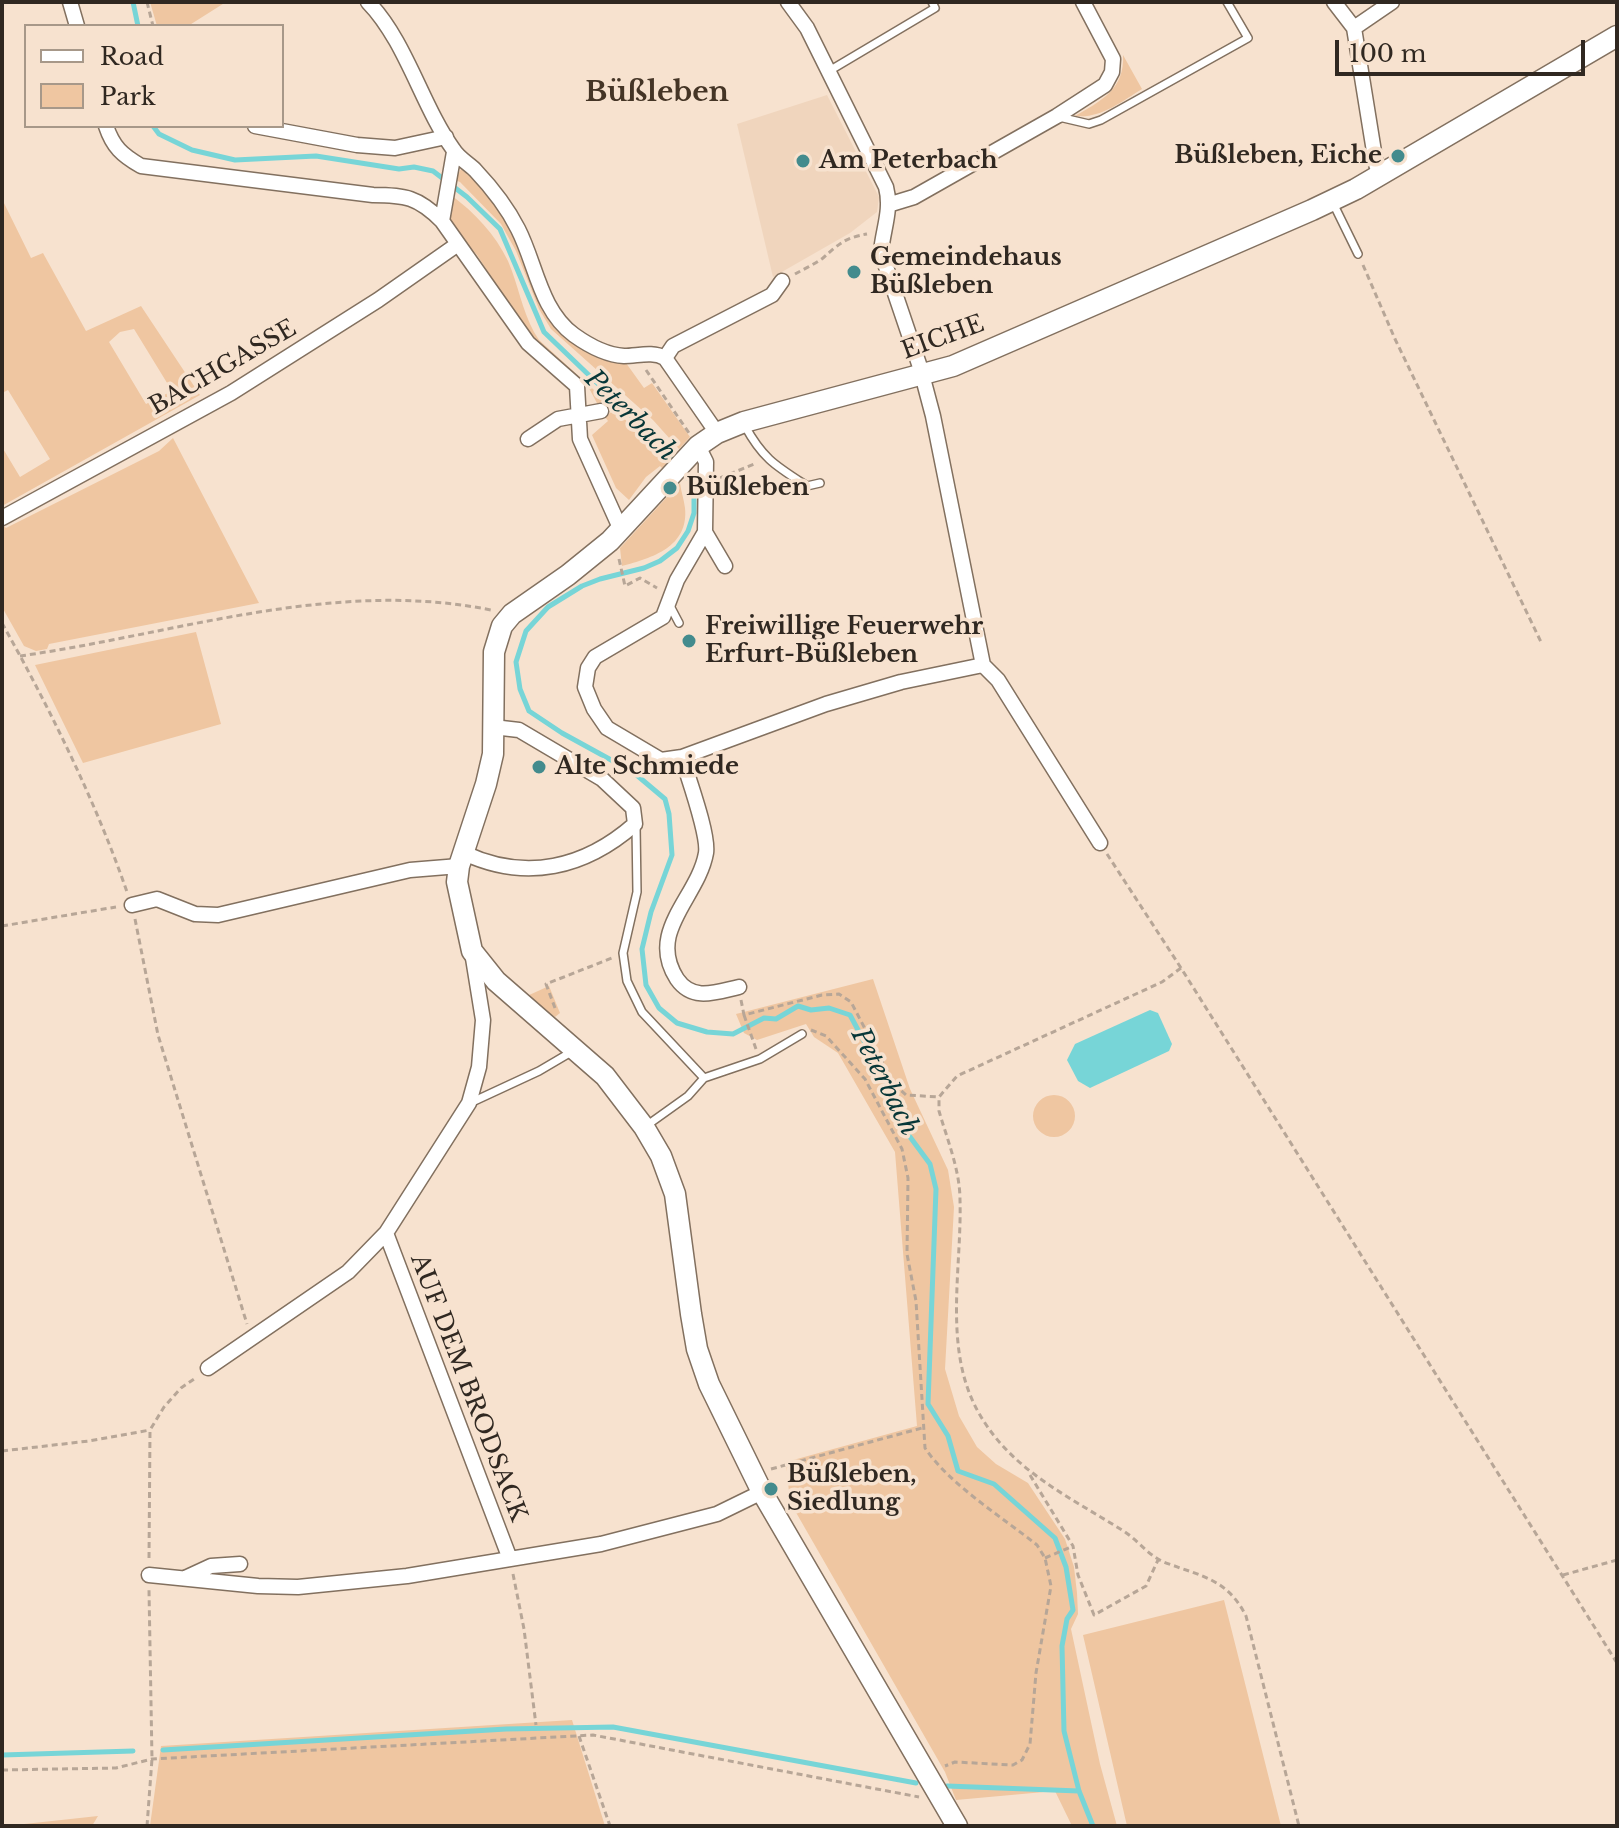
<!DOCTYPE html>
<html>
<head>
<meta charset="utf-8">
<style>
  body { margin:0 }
  #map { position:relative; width:1619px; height:1828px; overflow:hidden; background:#f7e2cf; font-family:"Libre Baskerville",serif }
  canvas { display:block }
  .frame { position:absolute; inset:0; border:4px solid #302821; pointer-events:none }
  .legend { position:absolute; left:24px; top:24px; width:260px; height:104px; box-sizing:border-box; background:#f7e2cf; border:2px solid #a79889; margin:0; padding:10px 14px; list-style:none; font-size:24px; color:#302821 }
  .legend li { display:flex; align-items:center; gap:16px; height:40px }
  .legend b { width:40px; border:2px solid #a79889 }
  .scale { position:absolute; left:1335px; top:40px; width:250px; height:36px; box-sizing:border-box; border:4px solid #302821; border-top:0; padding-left:10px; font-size:24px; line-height:28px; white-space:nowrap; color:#302821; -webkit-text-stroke:6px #f7e2cf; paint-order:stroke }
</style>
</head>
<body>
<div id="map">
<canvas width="1619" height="1828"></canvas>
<div class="frame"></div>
<ul class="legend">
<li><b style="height:10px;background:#fff"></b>Road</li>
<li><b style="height:22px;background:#efc6a1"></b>Park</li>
</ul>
<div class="scale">100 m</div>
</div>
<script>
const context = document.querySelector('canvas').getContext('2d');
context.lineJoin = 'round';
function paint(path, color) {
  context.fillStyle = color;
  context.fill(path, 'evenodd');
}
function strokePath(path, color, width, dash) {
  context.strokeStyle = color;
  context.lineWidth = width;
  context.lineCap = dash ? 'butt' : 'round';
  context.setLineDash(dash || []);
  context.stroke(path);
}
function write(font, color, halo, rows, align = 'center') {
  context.font = font + ' "Libre Baskerville",serif';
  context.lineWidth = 7;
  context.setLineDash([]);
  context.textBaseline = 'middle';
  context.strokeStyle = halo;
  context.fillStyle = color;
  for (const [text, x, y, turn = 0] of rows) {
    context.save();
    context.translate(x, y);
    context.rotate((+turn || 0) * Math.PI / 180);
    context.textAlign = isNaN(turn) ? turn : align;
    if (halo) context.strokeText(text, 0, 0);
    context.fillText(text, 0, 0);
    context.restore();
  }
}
paint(new Path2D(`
  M 827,95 L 879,197 L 877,212 L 850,233 L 773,277 L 737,124 Z`), '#f0d5bd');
paint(new Path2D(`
  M 150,2 L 226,2 L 188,26 L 157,26 Z
  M 1123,55 L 1142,89 C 1121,102 1100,119 1075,116 C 1101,101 1125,89 1123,55 Z
  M 461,169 C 483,186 498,207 511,231 C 524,257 530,288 545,312 C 563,339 594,361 626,363 L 644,388 L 652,383 L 690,437 L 679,449 L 653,420 L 551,329 L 539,309 L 516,251 L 501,224 L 460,182 L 455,180 Z
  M 451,195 C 475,213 495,234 508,261 C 518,284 522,310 534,332 L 539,340 L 604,399 L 598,405 L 590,390 L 525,329 L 477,255 L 460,236 L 450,219 Z
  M 2,199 L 31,258 L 43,253 L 86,331 L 141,306 L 200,395 L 2,506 L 2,447 L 20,477 L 50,459 L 8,390 L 2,393 ZM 134,329 L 172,391 L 146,404 L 109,342 L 120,332 Z
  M 615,409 L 667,463 L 662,468 L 660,466 L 646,477 L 629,500 L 616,488 L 592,435 L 608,421 L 605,417 Z
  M 173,438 L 259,603 L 49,644 L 47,649 L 36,651 L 24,646 L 2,607 L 2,524 L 6,528 L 159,451 Z
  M 680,483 C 681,491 684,500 685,508 C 689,547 652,558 622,566 L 620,548 Z
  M 196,632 L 221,724 L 83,763 L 35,665 Z
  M 873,979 L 910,1089 L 948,1170 L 954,1207 L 945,1369 L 959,1416 L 977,1447 L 996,1464 L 1028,1483 L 1065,1539 L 1074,1567 L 1077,1593 L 1078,1614 L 1071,1629 L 1100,1764 L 1117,1826 L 1072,1826 L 1055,1791 L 956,1800 L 945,1772 L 790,1502 L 786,1462 L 917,1426 L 895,1152 L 838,1053 L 814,1037 L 806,1024 L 757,1040 L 744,1033 L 736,1014 Z
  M 549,986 L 560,1013 L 555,1017 L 527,996 Z
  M1033 1116a21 21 0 1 1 42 0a21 21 0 1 1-42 0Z
  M 1224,1600 L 1281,1826 L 1127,1826 L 1083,1635 Z
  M 572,1720 L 605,1826 L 150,1826 L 161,1746 Z
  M 98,1816 L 92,1826 L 6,1826 Z`), '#efc6a1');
paint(new Path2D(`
  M 1150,1010 L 1158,1013 L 1172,1044 L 1169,1051 L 1090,1088 L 1078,1081 L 1067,1060 L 1075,1044 Z`), '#77d5d7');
strokePath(new Path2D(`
  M 133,2 L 138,26
  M 153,126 L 159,134 L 192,150 L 235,160 L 316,156 L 399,169 L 414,167 L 433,171 L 467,197 L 500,229 L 544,332 L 670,453 L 678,463
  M 684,471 L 694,491 L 694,513 L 688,531 L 677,548 L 660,561 L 644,568 L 600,579 L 582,586 L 548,607 L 526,631 L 516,662 L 520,689 L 529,711 L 562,733 L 633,772 L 665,799 L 669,814 L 672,855 L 651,912 L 642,949 L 646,985 L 659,1008 L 677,1023 L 707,1032 L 733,1034 L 764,1018 L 776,1019 L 798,1006 L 811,1010 L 829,1008 L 850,1015 L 886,1082 L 899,1122 L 930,1164 L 936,1189 L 928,1404 L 948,1436 L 958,1471 L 994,1484 L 1055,1538 L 1066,1567 L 1073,1610 L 1067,1619 L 1062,1646 L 1064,1731 L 1079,1791 L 1093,1826
  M 163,1750 L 506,1729 L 613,1727 L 916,1783
  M 2,1755 L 133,1751
  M 947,1786 L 1079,1791`), '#77d5d7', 5);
const lane = new Path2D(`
  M 829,71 L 935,8 L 932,2
  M 1059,117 L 1089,124 L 1101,120 L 1248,38 L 1227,2
  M 1333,203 L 1358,254
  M 745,426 C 763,459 776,466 807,486 L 820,483
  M 669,604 L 679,623
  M 636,826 L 637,892 L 623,953 L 627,981 L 642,1012 L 704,1078
  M 470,1103 L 539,1071 L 573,1051
  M 646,1126 L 688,1096 L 704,1078 L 760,1059 L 802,1034`);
const street = new Path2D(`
  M 70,2 L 77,26
  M 368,2 C 406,41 422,106 453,149 C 458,158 468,163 475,170 C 492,188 507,207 518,229 C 536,264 540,310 574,335 C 588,345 606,355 624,356 C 638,356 652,351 665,358 L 717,433
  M 788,2 L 807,28 L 886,187 C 892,210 883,229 881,252 L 920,367 L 933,416 L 983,665 L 998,680 L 1100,843
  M 1334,2 L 1354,28
  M 1354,28 L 1376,164 L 1380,175
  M 1354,28 L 1392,2
  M 106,126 C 113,147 122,155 141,166 L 373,195 C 405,195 418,197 442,221 L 528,343 L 577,386 L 580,439 L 621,530
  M 255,126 L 357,145 L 395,148 L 446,137
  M 891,204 L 914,197 L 1057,116 L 1105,85 L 1112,72 L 1113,59 L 1083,2
  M 442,221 L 454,152
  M 665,358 L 673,346 L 772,295 L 782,281
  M 528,439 L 558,419 L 601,411
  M 698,446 L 706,462 L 705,532 L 677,580 L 663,617 L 595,657 L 588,668 L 585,687 L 594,709 L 607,728 L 661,760 L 682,757 L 826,704 L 901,682 L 983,665
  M 2,518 L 231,393 L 378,300 L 458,244
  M 705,532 L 725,566
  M 682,757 C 688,778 709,834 706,853 C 698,898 646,931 677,979 C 693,1002 716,992 739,987
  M 464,853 C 526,882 585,868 635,824 L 633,808 L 602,779 L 519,730 L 493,727
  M 132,905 L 157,899 L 195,914 L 218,915 L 410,870 L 459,866
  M 386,1233 L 510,1559
  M 208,1368 L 348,1272 L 386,1233 L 469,1103 L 479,1067 L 483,1020 L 472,952
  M 149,1575 L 258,1586 L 298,1587 L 407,1576 L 601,1544 L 717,1514 L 762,1492
  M 185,1578 L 211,1566 L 240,1564`);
const secondary = new Path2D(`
  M 957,1826 L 762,1492 L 709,1384 L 697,1349 L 691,1314 L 675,1194 L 661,1156 L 644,1127 L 605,1076 L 496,981 L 472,951 L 457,882 L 459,866 L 486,784 L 493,754 L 494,652 L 502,626 L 512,614 L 568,575 L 610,541 L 698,446 L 717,433 L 744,422 L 953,366 L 1312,210 L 1356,189 L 1617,36`);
strokePath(lane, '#82705f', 10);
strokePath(street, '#82705f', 17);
strokePath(secondary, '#82705f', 23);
strokePath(new Path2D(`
  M 147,2 L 153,26
  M 1363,265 L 1395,339 L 1541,642
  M 795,274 C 804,269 815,264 823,258 C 839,244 844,238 867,234
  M 646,370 L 689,433
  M 720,478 L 757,463
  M 619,559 L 625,586 L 640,578 L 657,588
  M 2,623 C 49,707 96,802 127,892
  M 20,656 C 176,634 333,578 491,610
  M 1107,854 L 1181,968 L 1617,1663
  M 135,919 L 158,1035 L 247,1324
  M 2,926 L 116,907
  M 1181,968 L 1162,982 L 957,1076 L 939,1097 L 939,1111 C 947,1139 960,1170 960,1200 C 962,1270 942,1351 980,1415 C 1013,1472 1072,1498 1125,1532 C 1137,1540 1146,1552 1158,1559 C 1164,1563 1173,1565 1180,1568 C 1211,1578 1231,1586 1246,1616 L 1299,1826
  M 741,1000 L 744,1015 L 822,995 L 839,994 L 851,1002 L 894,1084 L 906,1095 L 939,1097
  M 555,1008 L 546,984 L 612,958
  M 744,1015 L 756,1049
  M 811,1030 L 826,1036 L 865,1079 L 902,1149 L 908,1178 L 907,1254 L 916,1301 L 925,1448 C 949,1484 1002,1517 1037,1545 L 1045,1558 L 1051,1586 L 1036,1673 L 1030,1744 L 1022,1760 L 1013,1765 L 955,1762 L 945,1766
  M 2,1451 L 89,1441 L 150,1430
  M 771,1469 L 922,1428
  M 1030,1475 L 1073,1546 L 1078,1575 L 1094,1615 L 1146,1586 L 1158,1560
  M 149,1558 L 150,1430 L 164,1407 L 181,1388 L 197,1377
  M 1045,1558 L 1073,1546
  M 513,1574 L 524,1629 L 536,1725
  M 1563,1575 L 1617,1560
  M 579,1736 L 610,1826
  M 2,1770 L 116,1768 L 152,1759 L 593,1735 L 919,1797
  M 147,1826 L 152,1759 L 149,1590`), '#b7a697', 3, [6, 4]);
strokePath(lane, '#fff', 7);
strokePath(street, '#fff', 14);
strokePath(secondary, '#fff', 20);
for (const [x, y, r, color] of [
  [1398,156,8,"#438b8d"],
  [803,161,8,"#438b8d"],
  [854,272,8,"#438b8d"],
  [670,488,8,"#438b8d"],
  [689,641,8,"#438b8d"],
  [539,767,8,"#438b8d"],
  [771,1489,8,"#438b8d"]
]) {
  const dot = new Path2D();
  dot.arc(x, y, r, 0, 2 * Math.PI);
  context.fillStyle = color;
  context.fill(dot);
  strokePath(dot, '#f7e2cf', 3);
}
write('bold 24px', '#302821', '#f7e2cf', [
  ["Büßleben, Eiche",1382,156,"right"],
  ["Am Peterbach",819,161],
  ["Gemeindehaus",870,258],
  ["Büßleben",870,286],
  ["Büßleben",686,488],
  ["Freiwillige Feuerwehr",705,627],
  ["Erfurt-Büßleben",705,655],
  ["Alte Schmiede",555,767],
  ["Büßleben,",787,1475],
  ["Siedlung",787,1503]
], 'left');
write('24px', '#302821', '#f7e2cf', [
  ["EICHE",943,338,-20],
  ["BACHGASSE",223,368,-30],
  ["AUF DEM BRODSACK",468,1388,69]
]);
write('italic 26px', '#073738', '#f7e2cf', [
  ["Peterbach",630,416,45],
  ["Peterbach",884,1082,63]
]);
write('bold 28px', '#453526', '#f7e2cf', [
  ["Büßleben",657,93]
]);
</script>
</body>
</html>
